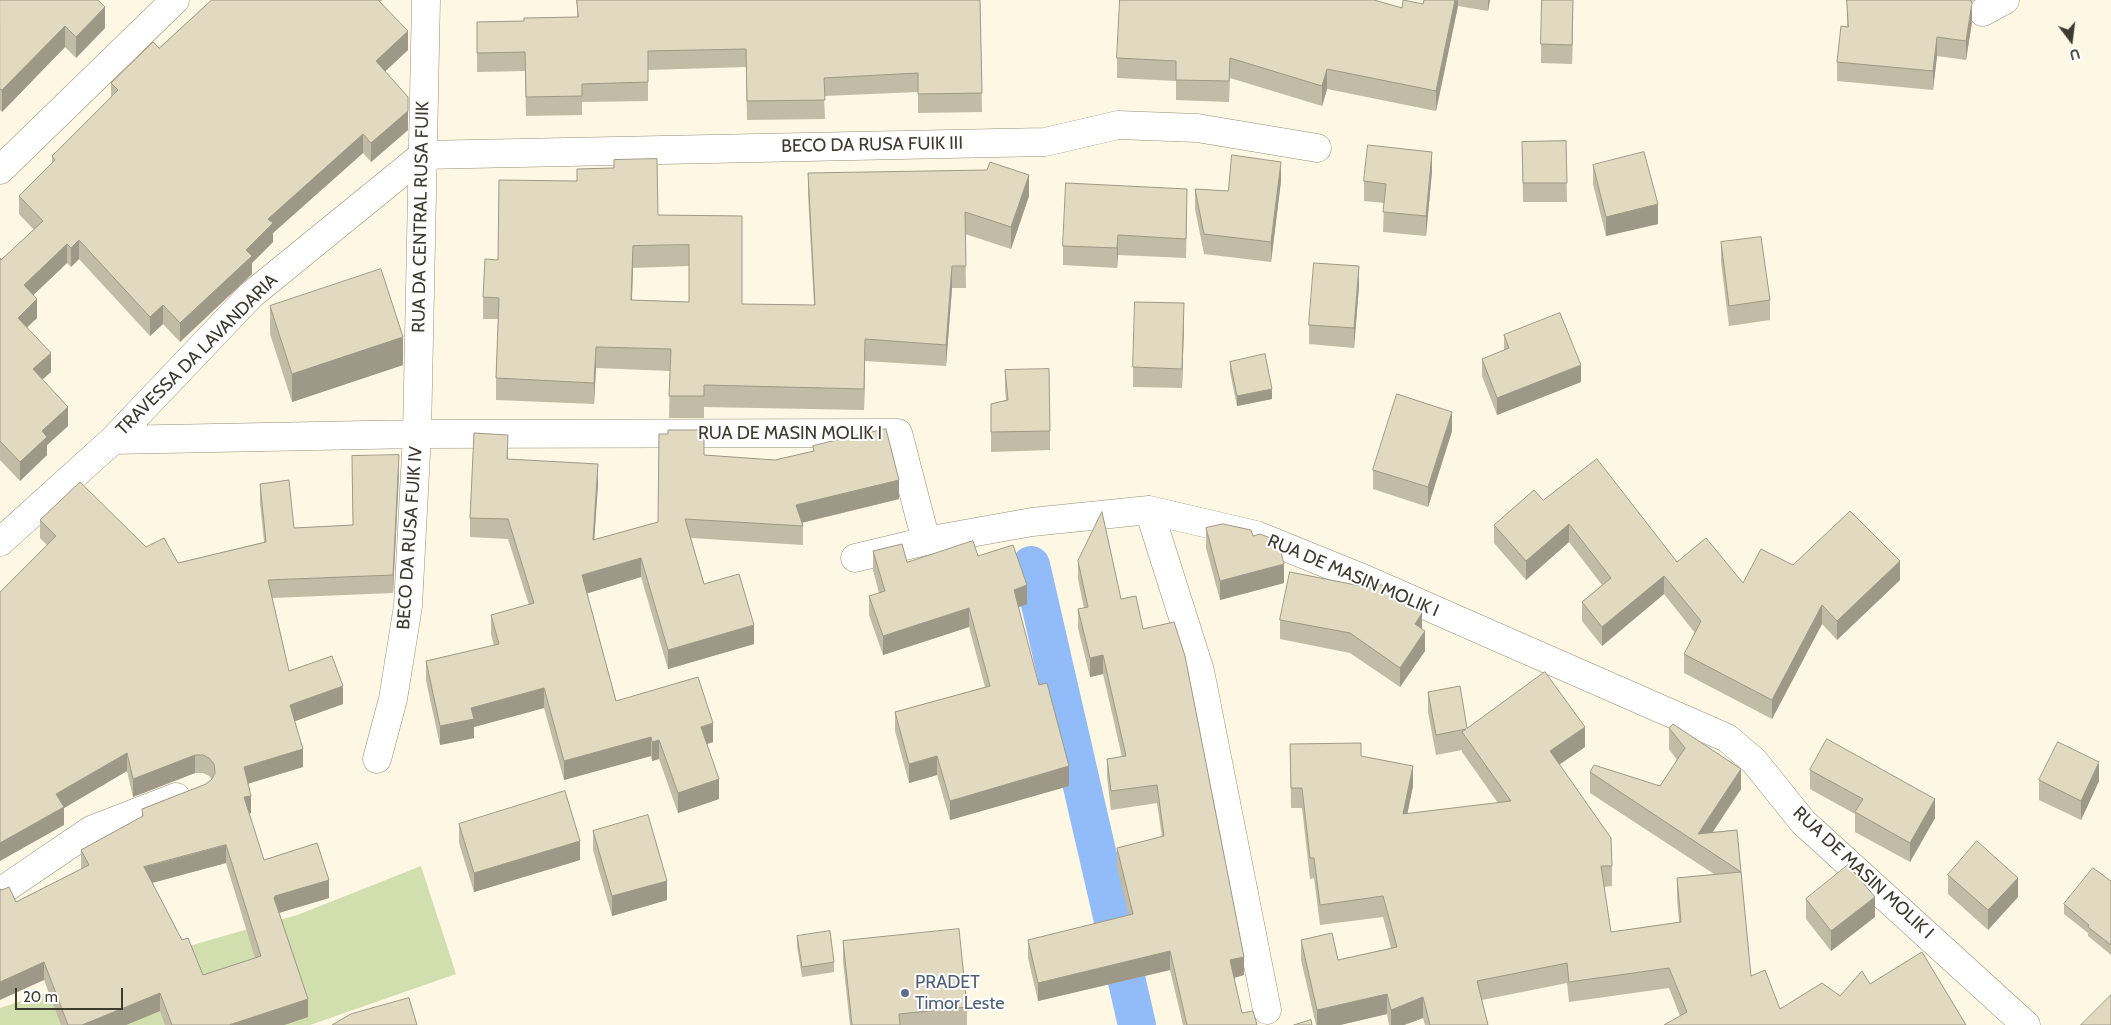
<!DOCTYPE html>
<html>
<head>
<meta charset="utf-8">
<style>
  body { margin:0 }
  #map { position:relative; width:2111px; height:1025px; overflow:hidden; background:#fef7e3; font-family:Cabin,sans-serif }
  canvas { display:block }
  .north { position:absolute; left:2046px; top:15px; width:50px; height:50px; -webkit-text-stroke:4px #fff; paint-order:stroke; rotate:165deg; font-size:14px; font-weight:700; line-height:20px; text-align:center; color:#3d3a30 }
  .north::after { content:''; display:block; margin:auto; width:18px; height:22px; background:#3d3a30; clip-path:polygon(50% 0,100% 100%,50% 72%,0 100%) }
  .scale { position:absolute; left:15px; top:988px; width:108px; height:22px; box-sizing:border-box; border:2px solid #3d3a30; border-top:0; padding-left:6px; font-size:15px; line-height:18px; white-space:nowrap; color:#3d3a30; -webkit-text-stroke:4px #fff; paint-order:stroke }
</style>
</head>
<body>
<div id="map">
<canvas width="2111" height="1025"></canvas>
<div class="north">U</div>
<div class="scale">20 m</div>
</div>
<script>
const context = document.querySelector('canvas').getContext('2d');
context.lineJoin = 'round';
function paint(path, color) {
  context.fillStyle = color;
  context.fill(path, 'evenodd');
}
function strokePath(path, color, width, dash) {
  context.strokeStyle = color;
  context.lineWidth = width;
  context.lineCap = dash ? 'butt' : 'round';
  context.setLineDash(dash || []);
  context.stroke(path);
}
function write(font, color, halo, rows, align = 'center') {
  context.font = font + ' Cabin,sans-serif';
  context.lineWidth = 4;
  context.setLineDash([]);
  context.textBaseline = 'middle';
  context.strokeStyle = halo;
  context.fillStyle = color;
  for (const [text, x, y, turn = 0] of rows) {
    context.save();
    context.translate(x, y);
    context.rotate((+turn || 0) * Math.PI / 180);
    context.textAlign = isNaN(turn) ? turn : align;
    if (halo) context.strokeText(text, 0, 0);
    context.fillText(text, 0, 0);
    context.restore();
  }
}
paint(new Path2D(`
  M 421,866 L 456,974 L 310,1025 L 0,1025 L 0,1008 L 179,949 L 300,914 Z`), '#d1deae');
strokePath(new Path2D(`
  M 1031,565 L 1137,1025`), '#91bcf9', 38);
const minor = new Path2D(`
  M 1983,12 L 2005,0
  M 0,170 L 175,0
  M 113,440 L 417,434 L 898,433 L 926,541 L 1032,522 L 1149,510 L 1256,535 L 1367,580 L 1727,738 L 1754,761 L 1803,822 L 2026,1025
  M 1149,510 L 1200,671 L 1267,1010
  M 0,542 L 113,440 L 251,295 L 423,155 L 1045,142 L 1118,125 L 1197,128 L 1317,148
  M 855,558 L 926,541
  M 377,759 L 393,699 L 408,606 L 417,434 L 426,0
  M 0,892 L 91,830 L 176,797`);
strokePath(minor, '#968f78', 29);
strokePath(minor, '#fff', 28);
paint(new Path2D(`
  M 0,0 L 105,28 L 76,58 L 65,47 L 2,112 L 0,110 Z
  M 212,0 L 383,0 L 380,2 L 408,50 L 385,71 L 408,130 L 371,162 L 363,153 L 273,233 L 273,242 L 252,263 L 252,274 L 180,342 L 163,324 L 150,336 L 79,259 L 71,267 L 67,263 L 33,295 L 37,318 L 27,327 L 51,372 L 42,379 L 68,426 L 47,445 L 47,455 L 20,481 L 0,460 L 0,258 L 1,260 L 34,230 L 19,214 L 19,196 L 52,163 L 52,156 L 111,98 L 111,83 L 159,48 Z
  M 577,0 L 980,0 L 982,112 L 918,113 L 918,92 L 824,96 L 825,119 L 747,120 L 746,67 L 648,70 L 648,101 L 582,102 L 582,115 L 526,116 L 525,71 L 477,72 L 477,22 L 524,21 L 577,17 Z
  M 1424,0 L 1490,0 L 1488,11 L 1458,6 L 1436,111 L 1327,89 L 1322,106 L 1230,78 L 1229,102 L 1176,100 L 1176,81 L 1117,78 L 1117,58 L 1402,8 L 1423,4 Z
  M 1573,0 L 1572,64 L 1541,63 L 1541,44 Z
  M 1847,0 L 1974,0 L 1971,2 L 1972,22 L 1966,60 L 1937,56 L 1933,90 L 1837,81 L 1837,62 L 1847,27 Z
  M 1566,141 L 1567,202 L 1523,202 L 1522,142 Z
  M 1593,165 L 1658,224 L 1606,236 L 1593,184 Z
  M 1432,171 L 1426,236 L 1383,232 L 1384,203 L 1364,201 L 1364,181 Z
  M 808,173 L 1029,196 L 1011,249 L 965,234 L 966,288 L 952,288 L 946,366 L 865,361 L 864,410 L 704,407 L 704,418 L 669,418 L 670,371 L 596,368 L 594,404 L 496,400 L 496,378 L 498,319 L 483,319 L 483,297 L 498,260 L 658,215 L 742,216 L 742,304 L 814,305 L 808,195 ZM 689,266 L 689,302 L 632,300 L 633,268 Z
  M 1281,181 L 1271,262 L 1204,254 L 1195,209 L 1195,189 L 1228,191 Z
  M 1187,208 L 1186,258 L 1118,255 L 1117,268 L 1063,265 L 1063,246 Z
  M 1721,242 L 1770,300 L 1770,320 L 1729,326 L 1721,262 Z
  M 1359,286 L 1354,348 L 1309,344 L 1309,325 Z
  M 270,306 L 403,365 L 292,402 L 270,334 Z
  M 1184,323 L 1182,388 L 1133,387 L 1133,367 Z
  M 1504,335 L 1581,382 L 1497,415 L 1482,376 L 1482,359 L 1504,350 Z
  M 1230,362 L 1272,399 L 1237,406 L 1230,372 Z
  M 1005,370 L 1050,431 L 1050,450 L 991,452 L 991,404 L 1006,400 L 1005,389 Z
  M 1452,431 L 1428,507 L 1373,489 L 1373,470 Z
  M 813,446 L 899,499 L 802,523 L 803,526 L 803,545 L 691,538 L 704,584 L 754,644 L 668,669 L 641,577 L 587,593 L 616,701 L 713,742 L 707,744 L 719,799 L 678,813 L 659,759 L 652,761 L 651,756 L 564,780 L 544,708 L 474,727 L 474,738 L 440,745 L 426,681 L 426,661 L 494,646 L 491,634 L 491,615 L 529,605 L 508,539 L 470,537 L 470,518 L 508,459 L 598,484 L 594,540 L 658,522 L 704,455 L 775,460 L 813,451 Z
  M 399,473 L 393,593 L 272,598 L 289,671 L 343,704 L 295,721 L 303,767 L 248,783 L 251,813 L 249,814 L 264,860 L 329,898 L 279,913 L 308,1017 L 284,1025 L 165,1025 L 160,1011 L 126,1025 L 61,1025 L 44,980 L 16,902 L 81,869 L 81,850 L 142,817 L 142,809 L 206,784 L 212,779 L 209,776 L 203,773 L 195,773 L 133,797 L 127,771 L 64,808 L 64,825 L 47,545 L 40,538 L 40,520 L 146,547 L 178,563 L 264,542 L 260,502 L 260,484 L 294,528 L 353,525 ZM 226,863 L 255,958 L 203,975 L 182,940 L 152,883 Z
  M 1543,500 L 1677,562 L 1743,583 L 1793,565 L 1900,580 L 1837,640 L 1822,624 L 1772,719 L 1684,673 L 1684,654 L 1695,633 L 1664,594 L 1602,646 L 1582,621 L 1582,602 L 1602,585 L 1569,542 L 1526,580 L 1494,543 L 1494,525 Z
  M 1206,528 L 1253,536 L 1284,583 L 1220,600 L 1206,548 Z
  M 873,551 L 907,562 L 978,556 L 1027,604 L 1018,607 L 1039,685 L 1069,786 L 950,820 L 937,775 L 909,783 L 895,731 L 895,712 L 985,687 L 969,627 L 883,655 L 869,615 L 869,596 L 879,593 L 873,570 Z
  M 1078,561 L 1121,599 L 1143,629 L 1244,975 L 1234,978 L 1242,1013 L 1257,1025 L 1183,1025 L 1170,970 L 1038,1001 L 1028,958 L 1028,940 L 1129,916 L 1117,867 L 1117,848 L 1162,837 L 1157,803 L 1111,810 L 1107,777 L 1107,759 L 1122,757 L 1103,674 L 1090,677 L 1078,628 L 1078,609 L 1084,608 L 1078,579 Z
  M 1280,620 L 1422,629 L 1425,651 L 1400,687 L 1350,653 L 1280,639 Z
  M 1428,692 L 1467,728 L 1585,747 L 1559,765 L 1612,866 L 1612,886 L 1604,887 L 1611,932 L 1679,922 L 1677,898 L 1677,878 L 1714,874 L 1590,793 L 1590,772 L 1660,786 L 1677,760 L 1669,749 L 1669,728 L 1741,789 L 1712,832 L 1737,830 L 1751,976 L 1780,1009 L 1840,996 L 1870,984 L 1966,1025 L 1680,1016 L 1669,988 L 1569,1002 L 1567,983 L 1482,1000 L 1488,1025 L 1425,1025 L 1423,1018 L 1404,1025 L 1389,1025 L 1387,1014 L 1340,1025 L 1316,1025 L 1301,960 L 1301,940 L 1338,960 L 1391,948 L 1383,917 L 1320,925 L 1314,878 L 1310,879 L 1302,808 L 1291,808 L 1290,744 L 1361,756 L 1413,786 L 1407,814 L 1498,803 L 1462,752 L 1462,750 L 1436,755 L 1428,712 Z
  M 1810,770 L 1935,818 L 1910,862 L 1855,832 L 1855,814 L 1810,789 Z
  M 2039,780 L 2099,781 L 2081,820 L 2039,800 Z
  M 459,824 L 580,860 L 474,892 L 459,843 Z
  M 593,831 L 667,900 L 612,916 L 593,850 Z
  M 1948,875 L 2018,897 L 1988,930 L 1948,894 Z
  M 2111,881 L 2111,955 L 2088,936 L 2088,933 L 2064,914 L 2064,904 Z
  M 1806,899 L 1875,917 L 1831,951 L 1806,919 Z
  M 797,936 L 834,962 L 834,972 L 802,977 L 797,946 Z
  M 843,941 L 967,1007 L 967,1025 L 850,1025 L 843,961 Z`), '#c2bba5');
paint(new Path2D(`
  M 1455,0 L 1458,0 L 1458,6 L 1436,111 L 1436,91 Z
  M 1488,0 L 1490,0 L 1488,11 Z
  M 1573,0 L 1573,9 L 1572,64 L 1572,45 Z
  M 1972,3 L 1972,22 L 1966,60 L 1966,41 Z
  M 105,7 L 105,28 L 76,58 L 76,37 Z
  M 65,26 L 65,47 L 2,112 L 2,90 Z
  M 408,31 L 408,50 L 376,80 L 376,61 Z
  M 1937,37 L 1937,56 L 1933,90 L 1933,71 Z
  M 1327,69 L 1327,89 L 1322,106 L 1322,86 Z
  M 408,97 L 408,130 L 371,162 L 371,143 Z
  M 363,134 L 363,153 L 273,233 L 273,242 L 252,263 L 252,274 L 180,342 L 180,323 L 246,250 L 268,219 Z
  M 1432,152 L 1432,171 L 1426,236 L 1426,216 Z
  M 1281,162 L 1281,181 L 1271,262 L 1271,242 Z
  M 1029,175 L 1029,196 L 1011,249 L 1011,227 Z
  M 1658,204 L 1658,224 L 1606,236 L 1606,217 Z
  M 1118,235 L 1118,255 L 1117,268 L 1117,248 Z
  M 79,240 L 79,259 L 71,267 L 71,248 Z
  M 67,244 L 67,263 L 24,304 L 24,285 Z
  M 633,246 L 633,268 L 631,322 L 631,300 Z
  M 952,266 L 952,288 L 946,366 L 946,345 Z
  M 1359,266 L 1359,286 L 1354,348 L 1354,328 Z
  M 37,299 L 37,318 L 18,336 L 18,318 Z
  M 1184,303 L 1184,323 L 1182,388 L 1182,369 Z
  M 163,305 L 163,324 L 150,336 L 150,317 Z
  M 403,337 L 403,365 L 292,402 L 292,374 Z
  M 865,339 L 865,361 L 864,410 L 864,389 Z
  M 596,347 L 596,368 L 594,404 L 594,383 Z
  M 51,353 L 51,372 L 33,388 L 33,369 Z
  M 1581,365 L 1581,382 L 1497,415 L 1497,398 Z
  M 1272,389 L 1272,399 L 1237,406 L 1237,396 Z
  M 68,407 L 68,426 L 47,445 L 47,455 L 20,481 L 20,462 L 42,431 Z
  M 1452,412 L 1452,431 L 1428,507 L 1428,487 Z
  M 508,435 L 508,454 L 507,479 L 507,459 Z
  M 399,455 L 399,473 L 393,593 L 393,575 Z
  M 598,464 L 598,484 L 593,559 L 593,540 Z
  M 899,480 L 899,499 L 796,524 L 796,505 Z
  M 1569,524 L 1569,542 L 1526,580 L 1526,561 Z
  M 641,558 L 641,577 L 582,595 L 582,575 Z
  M 1900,561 L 1900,580 L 1837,640 L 1837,621 Z
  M 1284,564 L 1284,583 L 1220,600 L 1220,581 Z
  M 1664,576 L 1664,594 L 1602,646 L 1602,627 Z
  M 1027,585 L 1027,604 L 1014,609 L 1014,590 Z
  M 1822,605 L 1822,624 L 1772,719 L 1772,700 Z
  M 969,608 L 969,627 L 883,655 L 883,636 Z
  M 1422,613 L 1422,632 L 1415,624 Z
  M 754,625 L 754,644 L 668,669 L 668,650 Z
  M 1425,631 L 1425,651 L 1400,687 L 1400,668 Z
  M 1103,655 L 1103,674 L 1090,677 L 1090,658 Z
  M 343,686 L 343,704 L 290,723 L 290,705 Z
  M 544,688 L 544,708 L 474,727 L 474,738 L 440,745 L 440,726 L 471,708 Z
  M 713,723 L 713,742 L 701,746 L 701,727 Z
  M 1585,727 L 1585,747 L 1550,771 L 1550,751 Z
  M 651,737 L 651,756 L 564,780 L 564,761 Z
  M 659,740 L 659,759 L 652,761 L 652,742 Z
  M 303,749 L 303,767 L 244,785 L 244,767 Z
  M 127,753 L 127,771 L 64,808 L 64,825 L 0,861 L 0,843 L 56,794 Z
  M 195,755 L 195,773 L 133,797 L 133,779 Z
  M 937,756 L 937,775 L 909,783 L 909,764 Z
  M 2099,762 L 2099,781 L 2081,820 L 2081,801 Z
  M 1069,766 L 1069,786 L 950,820 L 950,801 Z
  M 1413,766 L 1413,786 L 1403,835 L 1403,814 Z
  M 1741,769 L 1741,789 L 1703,847 L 1698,834 Z
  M 719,779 L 719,799 L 678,813 L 678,793 Z
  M 251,796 L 251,813 L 244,815 L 244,797 Z
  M 1935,799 L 1935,818 L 1910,862 L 1910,843 Z
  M 580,841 L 580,860 L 474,892 L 474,873 Z
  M 226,845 L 226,863 L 144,885 L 144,867 Z
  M 2018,878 L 2018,897 L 1988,930 L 1988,910 Z
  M 329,880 L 329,898 L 275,914 L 274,898 L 275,896 Z
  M 667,881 L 667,900 L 612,916 L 612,896 Z
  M 1875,897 L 1875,917 L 1831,951 L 1831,931 Z
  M 1170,951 L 1170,970 L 1038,1001 L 1038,983 Z
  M 1244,957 L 1244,975 L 1230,979 L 1230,960 Z
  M 44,962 L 44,980 L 0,1000 L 0,982 Z
  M 160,993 L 160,1011 L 126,1025 L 82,1025 Z
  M 1387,994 L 1387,1014 L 1340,1025 L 1317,1025 L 1317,1010 Z
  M 1423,997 L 1423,1018 L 1404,1025 L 1391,1025 L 1391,1010 Z
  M 308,999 L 308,1017 L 284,1025 L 229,1025 Z`), '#9e9886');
const building = new Path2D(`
  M 0,0 L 98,0 L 105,7 L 76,37 L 65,26 L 2,90 L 0,89 Z
  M 212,0 L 378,0 L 408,31 L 376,61 L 408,97 L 408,111 L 371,143 L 363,134 L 268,219 L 273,223 L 246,250 L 252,256 L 180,323 L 163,305 L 150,317 L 79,240 L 71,248 L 67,244 L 24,285 L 37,299 L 18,318 L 51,353 L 33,369 L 68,407 L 42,431 L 47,437 L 20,462 L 0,441 L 0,258 L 1,260 L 43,221 L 19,196 L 55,160 L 52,156 L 118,90 L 111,83 L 153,42 L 159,48 Z
  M 577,0 L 980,0 L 982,93 L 918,94 L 918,73 L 824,78 L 825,100 L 747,101 L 746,49 L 648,51 L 648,82 L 582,84 L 582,96 L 526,97 L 525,52 L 477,53 L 477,22 L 524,21 L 524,18 L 578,17 Z
  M 1120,0 L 1374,0 L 1402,8 L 1403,0 L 1423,4 L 1424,0 L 1455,0 L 1436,91 L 1327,69 L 1322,86 L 1230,58 L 1229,81 L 1176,80 L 1176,61 L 1117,58 Z
  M 1542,0 L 1573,0 L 1572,45 L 1541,44 Z
  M 1847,0 L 1970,0 L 1972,3 L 1966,41 L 1937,37 L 1933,71 L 1837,62 L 1841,26 L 1848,27 Z
  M 1566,141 L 1567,183 L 1523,183 L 1522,142 Z
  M 1368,145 L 1432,152 L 1426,216 L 1383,212 L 1386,184 L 1364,181 Z
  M 1644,152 L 1658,204 L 1606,217 L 1593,165 Z
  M 1232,155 L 1281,162 L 1271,242 L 1204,234 L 1195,189 L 1228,191 Z
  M 657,159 L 658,215 L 742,216 L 742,304 L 815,305 L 808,173 L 987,170 L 990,162 L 1029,175 L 1011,227 L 965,212 L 966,266 L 952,266 L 946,345 L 865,339 L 864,389 L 704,385 L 704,396 L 669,396 L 671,349 L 596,347 L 594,383 L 496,378 L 499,298 L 483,297 L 485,259 L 498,260 L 499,180 L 577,181 L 577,169 L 614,168 L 614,160 ZM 689,245 L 689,302 L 631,300 L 633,246 Z
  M 1066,183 L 1187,189 L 1186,239 L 1118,235 L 1117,248 L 1063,246 Z
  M 1761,237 L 1770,300 L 1729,306 L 1721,242 Z
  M 1314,263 L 1359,266 L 1354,328 L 1309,325 Z
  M 381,269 L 403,337 L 292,374 L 270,306 Z
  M 1135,302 L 1184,303 L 1182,369 L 1133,367 Z
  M 1560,313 L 1581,365 L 1497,398 L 1482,359 L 1509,348 L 1504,335 Z
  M 1265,354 L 1272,389 L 1237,396 L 1230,362 Z
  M 1049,369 L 1050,431 L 991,432 L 991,404 L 1008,400 L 1005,370 Z
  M 1397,394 L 1452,412 L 1428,487 L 1373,470 Z
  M 886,429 L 899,480 L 796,505 L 803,526 L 685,519 L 704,584 L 739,574 L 754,625 L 668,650 L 641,558 L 582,575 L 616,701 L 698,677 L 713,723 L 701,727 L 719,779 L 678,793 L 659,740 L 652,742 L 651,737 L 564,761 L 544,688 L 471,708 L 474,719 L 440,726 L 426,661 L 499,644 L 491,615 L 534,603 L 508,519 L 470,518 L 474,433 L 508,435 L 507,459 L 598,464 L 593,540 L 658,522 L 659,434 L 668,434 L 668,430 L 704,430 L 704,455 L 775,460 L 814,451 L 813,446 Z
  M 399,455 L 393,575 L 268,580 L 289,671 L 332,656 L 343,686 L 290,705 L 303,749 L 244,767 L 251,796 L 244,797 L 264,860 L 317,843 L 329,880 L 275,896 L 274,898 L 308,999 L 229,1025 L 172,1025 L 160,993 L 82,1025 L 68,1025 L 44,962 L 0,982 L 0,889 L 2,890 L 9,887 L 16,902 L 89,865 L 81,850 L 143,816 L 142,809 L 206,784 L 212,779 L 215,773 L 214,764 L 209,758 L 203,755 L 195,755 L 133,779 L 127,753 L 56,794 L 64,807 L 0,843 L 0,592 L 56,536 L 40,520 L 80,482 L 146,547 L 164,538 L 178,563 L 266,542 L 260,484 L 289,480 L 294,528 L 353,525 L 352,456 ZM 226,845 L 261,956 L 203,975 L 188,938 L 182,940 L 144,867 Z
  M 1597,459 L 1677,562 L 1706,538 L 1743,583 L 1761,549 L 1793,565 L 1850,511 L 1900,561 L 1837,621 L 1822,605 L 1772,700 L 1684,654 L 1701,621 L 1664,576 L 1602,627 L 1582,602 L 1611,578 L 1569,524 L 1526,561 L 1494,525 L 1534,490 L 1543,500 Z
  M 1102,512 L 1121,599 L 1136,596 L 1143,629 L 1174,622 L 1185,656 L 1244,957 L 1230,960 L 1242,1013 L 1253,1011 L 1257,1025 L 1187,1025 L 1170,951 L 1038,983 L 1028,940 L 1133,914 L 1117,848 L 1164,836 L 1157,785 L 1111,791 L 1107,759 L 1126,756 L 1103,655 L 1090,658 L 1078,609 L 1088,607 L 1078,561 Z
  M 1223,524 L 1251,530 L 1253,536 L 1260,534 L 1278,541 L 1284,564 L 1220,581 L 1206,528 Z
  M 973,541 L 978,556 L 1013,545 L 1027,585 L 1014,590 L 1039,685 L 1047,683 L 1069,766 L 950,801 L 937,756 L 909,764 L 895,712 L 990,686 L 969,608 L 883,636 L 869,596 L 885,591 L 873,551 L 902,544 L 907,562 Z
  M 1290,572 L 1371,588 L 1376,581 L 1422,613 L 1415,624 L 1425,631 L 1400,668 L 1350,633 L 1280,620 Z
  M 1545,672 L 1585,727 L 1550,751 L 1611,838 L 1612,866 L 1601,866 L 1611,932 L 1681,922 L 1677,878 L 1741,872 L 1590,772 L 1594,765 L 1660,786 L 1685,748 L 1669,728 L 1673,724 L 1741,769 L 1698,834 L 1737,830 L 1751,976 L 1765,970 L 1780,1009 L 1822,983 L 1840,996 L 1862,971 L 1870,984 L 1922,952 L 1966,1025 L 1664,1025 L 1687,1012 L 1669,968 L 1569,982 L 1567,963 L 1477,981 L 1488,1025 L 1430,1025 L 1423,997 L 1391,1010 L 1387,994 L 1317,1010 L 1301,940 L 1332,933 L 1338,960 L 1397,947 L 1383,896 L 1320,905 L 1314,858 L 1310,858 L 1302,788 L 1291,788 L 1290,744 L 1361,743 L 1361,756 L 1413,766 L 1403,814 L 1511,801 L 1462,732 L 1466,729 L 1436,735 L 1428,692 L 1460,686 L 1467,728 Z
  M 1827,739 L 1935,799 L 1910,843 L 1855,812 L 1863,799 L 1810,770 Z
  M 2058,742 L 2099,762 L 2081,801 L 2039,780 Z
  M 565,791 L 580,841 L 474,873 L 459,824 Z
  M 648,815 L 667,881 L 612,896 L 593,831 Z
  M 1977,841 L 2018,878 L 1988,910 L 1948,875 Z
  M 1848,865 L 1875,897 L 1831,931 L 1806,899 Z
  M 2093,868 L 2111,881 L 2111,945 L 2088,927 L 2089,925 L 2064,904 Z
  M 959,929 L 967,1007 L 899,1014 L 900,1025 L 852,1025 L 843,941 Z
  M 830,931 L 834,962 L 802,967 L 797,936 Z
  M 2111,995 L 2111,1025 L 2081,1025 Z
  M 409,998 L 417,1025 L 332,1025 L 351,1014 Z
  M 1311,1020 L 1312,1025 L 1294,1025 Z`);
paint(building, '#e1d9c0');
strokePath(building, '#9e9886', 1);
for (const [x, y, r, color] of [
  [905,993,5,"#5c6f8a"]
]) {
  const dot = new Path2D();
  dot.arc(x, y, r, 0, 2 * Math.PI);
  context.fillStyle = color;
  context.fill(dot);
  strokePath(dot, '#fff', 2);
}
write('18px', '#3d3a30', '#fff', [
  ["BECO DA RUSA FUIK III",872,145,-1],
  ["RUA DA CENTRAL RUSA FUIK",421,217,-89],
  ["TRAVESSA DA LAVANDARIA",197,355,-45],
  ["RUA DE MASIN MOLIK I",790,434],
  ["BECO DA RUSA FUIK IV",410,538,-86],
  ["RUA DE MASIN MOLIK I",1353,576,23],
  ["RUA DE MASIN MOLIK I",1863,873,43]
]);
write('18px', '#4e5e75', '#fff', [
  ["PRADET",915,983],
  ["Timor Leste",915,1004]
], 'left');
</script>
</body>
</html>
